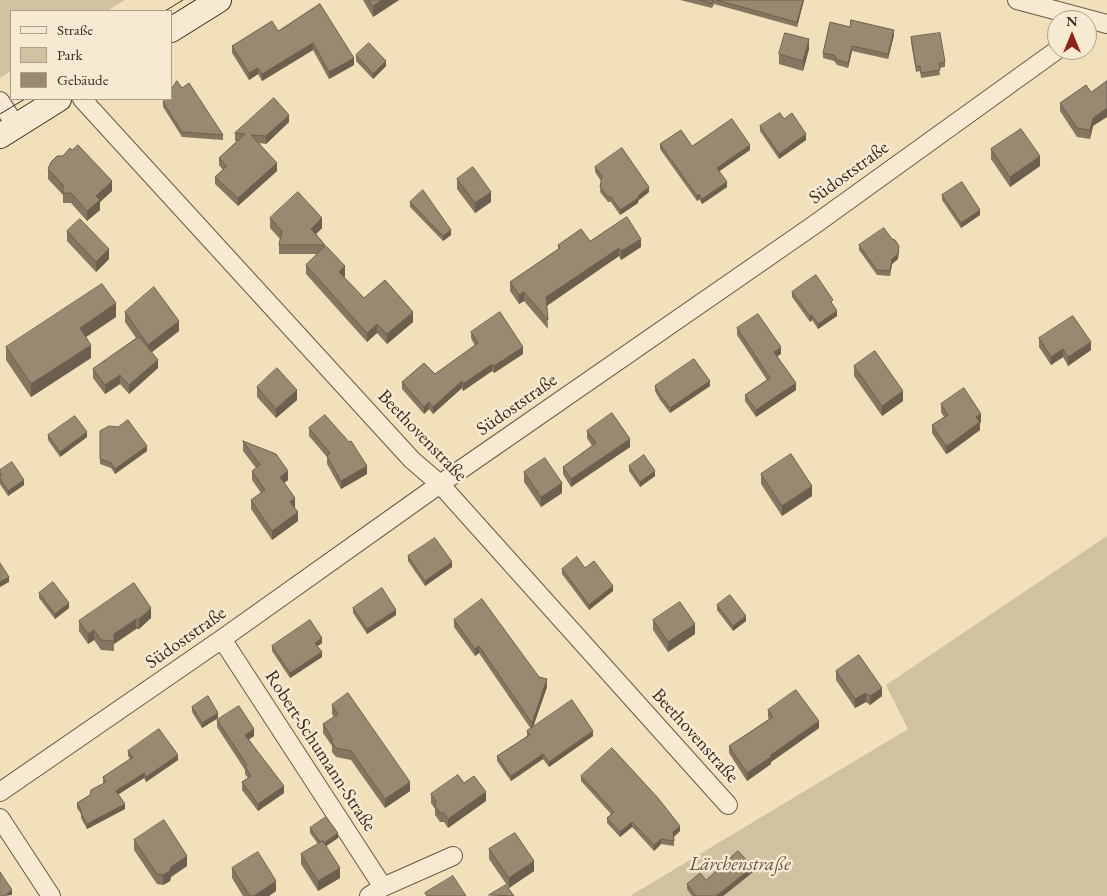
<!DOCTYPE html>
<html>
<head>
<meta charset="utf-8">
<style>
  body { margin:0 }
  #map { position:relative; width:1107px; height:896px; overflow:hidden; background:#f1e0ba; font-family:"EB Garamond",serif }
  canvas { display:block }
  .legend { position:absolute; left:10px; top:10px; width:162px; height:90px; box-sizing:border-box; background:#f6ebd2; border:1px solid #ab9e8c; margin:0; padding:6px 9px; list-style:none; font-size:15px; color:#3a2b22 }
  .legend li { display:flex; align-items:center; gap:10px; height:25px }
  .legend b { width:25px; border:1px solid #ab9e8c }
  .north { position:absolute; left:1047px; top:10px; width:50px; height:50px; box-sizing:border-box; background:#f6ebd2; border:1px solid #ab9e8c; border-radius:50%; rotate:0deg; font-size:14px; font-weight:700; line-height:20px; text-align:center; color:#3a2b22 }
  .north::after { content:''; display:block; margin:auto; width:18px; height:22px; background:#8f2418; clip-path:polygon(50% 0,100% 100%,50% 72%,0 100%) }
</style>
</head>
<body>
<div id="map">
<canvas width="1107" height="896"></canvas>
<ul class="legend">
<li><b style="height:6px;background:#f6ebd2"></b>Straße</li>
<li><b style="height:14px;background:#d2c1a0"></b>Park</li>
<li><b style="height:14px;background:#998971"></b>Gebäude</li>
</ul>
<div class="north">N</div>
</div>
<script>
const context = document.querySelector('canvas').getContext('2d');
context.lineJoin = 'round';
function paint(path, color) {
  context.fillStyle = color;
  context.fill(path, 'evenodd');
}
function strokePath(path, color, width, dash) {
  context.strokeStyle = color;
  context.lineWidth = width;
  context.lineCap = dash ? 'butt' : 'round';
  context.setLineDash(dash || []);
  context.stroke(path);
}
function write(font, color, halo, rows, align = 'center') {
  context.font = font + ' "EB Garamond",serif';
  context.lineWidth = 5;
  context.setLineDash([]);
  context.textBaseline = 'middle';
  context.strokeStyle = halo;
  context.fillStyle = color;
  for (const [text, x, y, turn = 0] of rows) {
    context.save();
    context.translate(x, y);
    context.rotate((+turn || 0) * Math.PI / 180);
    context.textAlign = isNaN(turn) ? turn : align;
    if (halo) context.strokeText(text, 0, 0);
    context.fillText(text, 0, 0);
    context.restore();
  }
}
paint(new Path2D(`
  M 0,0 L 125,0 L 107,11 L 11,11 L 11,71 L 0,78 Z
  M 1107,536 L 1107,896 L 630,896 L 908,729 L 886,685 Z`), '#d2c1a0');
const minor = new Path2D(`
  M 1017,0 L 1107,24
  M 82,99 L 412,460 L 440,484 L 728,805
  M 0,101 L 16,126
  M 222,639 L 383,887 L 369,896
  M 0,792 L 222,639 L 440,484 L 814,225 L 1057,50
  M 0,818 L 51,896
  M 383,887 L 453,856`);
const secondary = new Path2D(`
  M 171,30 L 219,0
  M 0,136 L 59,99`);
strokePath(minor, '#685848', 20);
strokePath(secondary, '#3a2b22', 26);
strokePath(minor, '#f6ebd2', 18);
strokePath(secondary, '#f6ebd2', 24);
strokePath(new Path2D(`
  M 165,11 L 183,0
  M 0,114 L 25,99`), '#3a2b22', 1);
paint(new Path2D(`
  M 363,0 L 399,0 L 373,17 Z
  M 680,0 L 804,0 L 797,27 L 714,4 L 712,8 Z
  M 320,4 L 354,65 L 329,79 L 313,50 L 262,81 L 258,74 L 249,80 L 232,53 L 232,46 L 278,31 Z
  M 850,27 L 894,35 L 888,59 L 852,51 L 848,68 L 837,65 L 834,61 L 823,58 L 823,53 Z
  M 911,37 L 945,62 L 945,67 L 939,68 L 940,75 L 921,78 L 920,71 L 916,72 L 911,42 Z
  M 809,49 L 803,71 L 779,64 L 779,54 Z
  M 356,55 L 386,66 L 373,79 L 356,61 Z
  M 182,88 L 223,135 L 223,140 L 182,137 L 163,107 L 163,102 Z
  M 1060,103 L 1093,126 L 1090,139 L 1077,137 L 1060,111 Z
  M 784,119 L 806,140 L 779,159 L 760,131 L 760,126 Z
  M 289,122 L 266,144 L 259,143 L 277,171 L 238,206 L 215,184 L 215,177 L 223,170 L 219,165 L 219,158 L 237,141 L 235,141 L 235,133 Z
  M 660,144 L 750,150 L 719,171 L 727,187 L 702,204 L 699,199 L 697,201 L 660,149 Z
  M 991,149 L 1040,166 L 1010,187 L 991,159 Z
  M 595,167 L 649,192 L 639,200 L 638,203 L 620,215 L 611,202 L 608,202 L 600,192 L 601,181 L 595,172 Z
  M 48,169 L 112,191 L 100,202 L 100,210 L 87,221 L 71,203 L 63,203 L 63,195 L 48,179 Z
  M 457,179 L 491,202 L 475,213 L 457,189 Z
  M 942,195 L 980,215 L 961,228 L 942,200 Z
  M 410,202 L 451,235 L 443,241 L 410,207 Z
  M 270,218 L 322,228 L 316,234 L 325,245 L 325,247 L 345,276 L 344,277 L 364,298 L 413,322 L 387,344 L 377,333 L 367,342 L 306,274 L 306,265 L 317,254 L 279,254 L 279,245 L 280,239 L 270,228 Z
  M 67,231 L 109,259 L 96,272 L 67,241 Z
  M 892,239 L 899,251 L 898,259 L 892,264 L 890,276 L 877,275 L 859,250 L 859,245 Z
  M 590,241 L 641,247 L 621,260 L 619,256 L 547,306 L 548,329 L 524,301 L 519,304 L 510,291 L 510,282 L 558,249 L 558,245 Z
  M 792,292 L 833,305 L 837,316 L 818,329 L 812,320 L 810,322 L 792,297 Z
  M 125,312 L 179,331 L 152,352 L 158,368 L 129,394 L 120,384 L 105,394 L 93,378 L 93,369 L 136,338 L 125,322 Z
  M 116,317 L 86,337 L 91,358 L 31,397 L 6,360 L 6,347 Z
  M 737,328 L 781,354 L 777,356 L 796,390 L 756,417 L 745,401 L 745,395 L 767,380 L 737,335 Z
  M 471,332 L 523,354 L 494,373 L 492,371 L 463,391 L 462,388 L 433,414 L 429,409 L 424,414 L 402,389 L 402,382 L 435,374 L 475,346 L 471,338 Z
  M 1039,338 L 1091,350 L 1068,366 L 1063,357 L 1051,365 L 1039,347 Z
  M 854,366 L 903,401 L 882,416 L 854,376 Z
  M 655,386 L 710,386 L 670,413 L 660,400 L 655,391 Z
  M 257,387 L 297,400 L 276,418 L 257,397 Z
  M 941,404 L 981,422 L 980,423 L 980,430 L 950,452 L 946,454 L 932,433 L 932,425 L 944,417 L 941,412 Z
  M 309,428 L 367,474 L 341,489 L 327,464 L 327,457 L 309,436 Z
  M 100,431 L 147,451 L 115,474 L 111,468 L 100,464 Z
  M 587,431 L 630,447 L 571,487 L 563,474 L 563,467 L 592,446 L 587,438 Z
  M 48,435 L 87,437 L 60,457 L 48,440 Z
  M 243,441 L 288,480 L 284,483 L 295,507 L 295,508 L 298,521 L 272,540 L 251,509 L 251,500 L 261,493 L 252,480 L 252,471 L 256,468 L 243,451 Z
  M 629,466 L 655,476 L 640,487 L 629,471 Z
  M 0,470 L 24,485 L 8,496 L 0,484 Z
  M 524,472 L 562,493 L 541,507 L 524,482 Z
  M 761,474 L 812,496 L 782,516 L 761,484 Z
  M 408,556 L 452,567 L 425,586 L 408,561 Z
  M 585,568 L 613,591 L 589,610 L 562,574 L 562,569 Z
  M 39,593 L 69,608 L 55,619 L 39,598 Z
  M 717,605 L 746,621 L 733,631 L 717,610 Z
  M 353,608 L 396,615 L 367,634 L 353,613 Z
  M 151,618 L 139,629 L 136,629 L 114,644 L 114,651 L 101,650 L 94,640 L 88,644 L 79,631 L 79,621 Z
  M 454,620 L 539,677 L 547,687 L 533,727 L 593,736 L 549,767 L 543,759 L 511,781 L 497,761 L 497,756 L 527,736 L 527,731 L 531,729 L 479,653 L 475,656 L 454,627 Z
  M 653,620 L 695,634 L 668,652 L 653,630 Z
  M 322,643 L 317,646 L 322,657 L 290,678 L 272,651 L 272,646 Z
  M 836,671 L 882,696 L 870,705 L 866,702 L 855,708 L 836,680 Z
  M 332,705 L 410,791 L 385,808 L 351,760 L 336,757 L 332,752 L 332,746 L 323,733 L 323,724 L 334,717 L 332,714 Z
  M 192,707 L 218,718 L 202,728 L 192,712 Z
  M 768,710 L 819,728 L 771,762 L 771,764 L 747,781 L 729,753 L 729,746 L 769,719 L 768,717 Z
  M 217,720 L 254,736 L 249,739 L 284,793 L 258,811 L 242,790 L 242,782 L 248,778 L 245,774 L 245,770 L 217,727 Z
  M 128,751 L 178,760 L 146,782 L 144,778 L 118,794 L 125,809 L 87,829 L 81,818 L 81,814 L 77,808 L 77,803 L 90,795 L 104,784 L 103,782 L 103,777 L 130,759 L 128,756 Z
  M 581,776 L 680,831 L 674,837 L 674,846 L 661,844 L 654,851 L 632,827 L 620,837 L 607,823 L 607,818 L 611,814 L 581,781 Z
  M 464,783 L 486,801 L 448,828 L 444,822 L 440,822 L 435,815 L 435,809 L 431,803 L 431,794 Z
  M 310,828 L 338,838 L 326,846 L 340,878 L 318,891 L 301,864 L 301,854 L 318,844 L 310,833 Z
  M 134,840 L 187,866 L 171,877 L 170,881 L 163,885 L 157,884 L 134,850 Z
  M 489,849 L 534,871 L 509,888 L 489,859 Z
  M 232,868 L 276,891 L 269,896 L 243,896 L 232,878 Z
  M 753,872 L 723,896 L 692,896 L 687,889 L 687,884 Z`), '#847661');
paint(new Path2D(`
  M 382,0 L 399,0 L 373,17 L 373,6 Z
  M 803,0 L 804,0 L 797,27 L 797,22 Z
  M 894,30 L 894,35 L 888,59 L 888,54 Z
  M 809,39 L 809,49 L 803,71 L 803,61 Z
  M 313,43 L 313,50 L 262,81 L 262,74 Z
  M 852,46 L 852,51 L 848,68 L 848,63 Z
  M 354,58 L 354,65 L 329,79 L 329,72 Z
  M 386,61 L 386,66 L 373,79 L 373,74 Z
  M 258,68 L 258,74 L 249,80 L 249,73 Z
  M 1107,108 L 1107,117 L 1093,126 L 1090,139 L 1090,130 L 1093,118 Z
  M 289,115 L 289,122 L 266,144 L 266,136 Z
  M 806,134 L 806,140 L 779,159 L 779,154 Z
  M 750,145 L 750,150 L 717,173 L 717,168 Z
  M 1040,156 L 1040,166 L 1010,187 L 1010,177 Z
  M 277,163 L 277,171 L 238,206 L 238,198 Z
  M 112,181 L 112,191 L 100,202 L 100,210 L 87,221 L 87,211 L 96,196 Z
  M 727,182 L 727,187 L 702,204 L 702,199 Z
  M 649,187 L 649,192 L 639,200 L 639,195 Z
  M 491,192 L 491,202 L 475,213 L 475,203 Z
  M 699,194 L 699,199 L 697,201 L 697,196 Z
  M 638,198 L 638,203 L 620,215 L 620,210 Z
  M 980,210 L 980,215 L 961,228 L 961,223 Z
  M 322,218 L 322,228 L 311,239 L 311,229 Z
  M 451,230 L 451,235 L 443,241 L 443,236 Z
  M 641,239 L 641,247 L 621,260 L 621,251 Z
  M 899,246 L 898,259 L 892,264 L 890,276 L 892,259 Z
  M 619,248 L 619,256 L 546,306 L 546,297 Z
  M 109,249 L 109,259 L 96,272 L 96,262 Z
  M 345,266 L 345,276 L 339,282 L 339,272 Z
  M 524,292 L 524,301 L 519,304 L 519,295 Z
  M 116,303 L 116,317 L 80,341 L 80,328 Z
  M 837,311 L 837,316 L 818,329 L 818,324 Z
  M 413,312 L 413,322 L 387,344 L 387,334 Z
  M 812,315 L 812,320 L 810,322 L 810,316 Z
  M 179,321 L 179,331 L 148,355 L 148,345 Z
  M 377,324 L 377,333 L 367,342 L 367,333 Z
  M 1091,342 L 1091,350 L 1068,366 L 1068,357 Z
  M 91,345 L 91,358 L 31,397 L 31,384 Z
  M 523,347 L 523,354 L 494,373 L 494,366 Z
  M 781,347 L 781,354 L 774,358 L 774,352 Z
  M 1063,349 L 1063,357 L 1051,365 L 1051,357 Z
  M 158,360 L 158,368 L 129,394 L 129,385 Z
  M 492,364 L 492,371 L 463,391 L 463,384 Z
  M 120,375 L 120,384 L 105,394 L 105,385 Z
  M 462,381 L 462,388 L 433,414 L 433,407 Z
  M 710,381 L 710,386 L 670,413 L 670,408 Z
  M 796,383 L 796,390 L 756,417 L 756,410 Z
  M 297,390 L 297,400 L 276,418 L 276,409 Z
  M 903,391 L 903,401 L 882,416 L 882,406 Z
  M 429,402 L 429,409 L 424,414 L 424,407 Z
  M 981,414 L 981,422 L 980,423 L 980,430 L 950,452 L 946,454 L 946,446 L 976,417 Z
  M 87,432 L 87,437 L 60,457 L 60,452 Z
  M 630,439 L 630,447 L 571,487 L 571,479 Z
  M 147,446 L 147,451 L 115,474 L 115,469 Z
  M 367,466 L 367,474 L 341,489 L 341,481 Z
  M 288,471 L 288,480 L 280,486 L 280,477 Z
  M 655,471 L 655,476 L 640,487 L 640,482 Z
  M 24,480 L 24,485 L 8,496 L 8,491 Z
  M 562,483 L 562,493 L 541,507 L 541,497 Z
  M 812,486 L 812,496 L 782,516 L 782,506 Z
  M 295,498 L 295,507 L 290,511 L 290,502 Z
  M 298,512 L 298,521 L 272,540 L 272,531 Z
  M 452,562 L 452,567 L 425,586 L 425,581 Z
  M 9,577 L 9,582 L 0,587 L 0,582 Z
  M 613,586 L 613,591 L 589,610 L 589,605 Z
  M 69,603 L 69,608 L 55,619 L 55,614 Z
  M 151,608 L 151,618 L 139,629 L 139,619 Z
  M 396,610 L 396,615 L 367,634 L 367,629 Z
  M 746,616 L 746,621 L 733,631 L 733,626 Z
  M 136,619 L 136,629 L 114,644 L 114,634 Z
  M 695,624 L 695,634 L 668,652 L 668,642 Z
  M 94,630 L 94,640 L 88,644 L 88,634 Z
  M 322,638 L 322,643 L 315,648 L 315,643 Z
  M 479,646 L 479,653 L 475,656 L 475,649 Z
  M 322,652 L 322,657 L 290,678 L 290,673 Z
  M 547,679 L 547,687 L 532,730 L 532,723 Z
  M 882,688 L 882,696 L 870,705 L 870,696 Z
  M 866,693 L 866,702 L 855,708 L 855,699 Z
  M 218,713 L 218,718 L 202,728 L 202,723 Z
  M 819,721 L 819,728 L 771,762 L 771,764 L 747,781 L 747,773 L 771,755 Z
  M 254,729 L 254,736 L 245,742 L 245,735 Z
  M 593,731 L 593,736 L 549,767 L 549,762 Z
  M 543,754 L 543,759 L 511,781 L 511,776 Z
  M 178,755 L 178,760 L 146,782 L 146,777 Z
  M 144,773 L 144,778 L 116,796 L 116,791 Z
  M 410,782 L 410,791 L 385,808 L 385,799 Z
  M 284,786 L 284,793 L 258,811 L 258,804 Z
  M 486,792 L 486,801 L 448,828 L 448,819 Z
  M 125,804 L 125,809 L 87,829 L 87,824 Z
  M 632,822 L 632,827 L 620,837 L 620,832 Z
  M 680,826 L 680,831 L 673,837 L 673,832 Z
  M 338,833 L 338,838 L 322,849 L 322,844 Z
  M 661,839 L 661,844 L 654,851 L 654,845 Z
  M 187,856 L 187,866 L 171,877 L 170,881 L 163,885 L 163,875 L 171,867 Z
  M 534,861 L 534,871 L 509,888 L 509,878 Z
  M 753,867 L 753,872 L 723,896 L 716,896 Z
  M 340,868 L 340,878 L 318,891 L 318,881 Z
  M 276,881 L 276,891 L 269,896 L 254,896 Z
  M 12,890 L 12,895 L 4,896 Z`), '#6b604f');
const building = new Path2D(`
  M 369,0 L 382,0 L 373,6 Z
  M 700,0 L 713,0 L 712,3 Z
  M 717,0 L 803,0 L 797,22 Z
  M 320,4 L 354,58 L 329,72 L 313,43 L 262,74 L 258,68 L 249,73 L 232,46 L 272,21 L 278,31 Z
  M 851,20 L 894,30 L 888,54 L 852,46 L 848,63 L 837,60 L 834,55 L 823,53 L 830,22 L 850,27 Z
  M 785,33 L 809,39 L 803,61 L 779,54 Z
  M 940,33 L 945,62 L 939,63 L 940,70 L 921,73 L 920,66 L 916,67 L 911,37 Z
  M 369,43 L 386,61 L 373,74 L 356,55 Z
  M 177,81 L 182,88 L 189,83 L 223,135 L 182,132 L 163,102 L 165,99 L 171,99 L 171,90 Z
  M 1107,81 L 1107,108 L 1093,118 L 1090,130 L 1077,128 L 1060,103 L 1086,85 L 1091,92 Z
  M 274,98 L 289,115 L 266,136 L 251,135 L 277,163 L 238,198 L 215,177 L 227,166 L 219,158 L 245,134 L 235,133 Z
  M 780,113 L 784,119 L 792,113 L 806,134 L 779,154 L 760,126 Z
  M 732,119 L 750,145 L 717,168 L 727,182 L 702,199 L 699,194 L 697,196 L 660,144 L 681,130 L 692,146 Z
  M 1021,129 L 1040,156 L 1010,177 L 991,149 Z
  M 78,145 L 112,181 L 96,196 L 100,200 L 87,211 L 71,193 L 63,193 L 63,185 L 48,169 L 51,162 L 57,156 L 63,156 L 70,148 L 72,150 Z
  M 622,148 L 649,187 L 639,195 L 638,198 L 620,210 L 611,197 L 608,197 L 600,187 L 602,176 L 595,167 Z
  M 473,167 L 491,192 L 475,203 L 457,179 Z
  M 962,182 L 980,210 L 961,223 L 942,195 Z
  M 423,190 L 451,230 L 443,236 L 410,202 Z
  M 298,192 L 322,218 L 311,229 L 325,245 L 279,245 L 282,231 L 270,218 Z
  M 627,217 L 641,239 L 621,251 L 619,248 L 546,297 L 548,320 L 524,292 L 519,295 L 510,282 L 560,248 L 558,245 L 581,229 L 590,241 Z
  M 80,219 L 109,249 L 96,262 L 67,231 Z
  M 884,228 L 892,239 L 895,240 L 899,246 L 898,254 L 892,259 L 890,271 L 877,270 L 859,245 Z
  M 326,246 L 345,266 L 339,272 L 364,298 L 385,280 L 413,312 L 387,334 L 377,324 L 367,333 L 306,265 Z
  M 816,275 L 833,300 L 831,302 L 837,311 L 818,324 L 812,315 L 810,316 L 792,292 Z
  M 102,284 L 116,303 L 80,328 L 91,345 L 31,384 L 6,347 Z
  M 154,287 L 179,321 L 148,345 L 125,312 Z
  M 500,312 L 523,347 L 494,366 L 492,364 L 463,384 L 462,381 L 433,407 L 429,402 L 424,407 L 402,382 L 424,363 L 435,374 L 478,343 L 471,332 Z
  M 758,314 L 781,347 L 774,352 L 796,383 L 756,410 L 745,395 L 770,378 L 737,328 Z
  M 1073,316 L 1091,342 L 1068,357 L 1063,349 L 1051,357 L 1039,338 Z
  M 139,337 L 158,360 L 129,385 L 120,375 L 105,385 L 93,369 Z
  M 875,351 L 903,391 L 882,406 L 854,366 Z
  M 694,359 L 710,381 L 670,408 L 660,395 L 655,386 Z
  M 277,368 L 297,390 L 276,409 L 257,387 Z
  M 964,388 L 981,414 L 976,417 L 980,422 L 950,444 L 946,446 L 932,425 L 948,415 L 941,404 Z
  M 612,413 L 630,439 L 571,479 L 563,467 L 596,443 L 587,431 Z
  M 325,415 L 349,442 L 351,441 L 367,466 L 341,481 L 327,456 L 330,453 L 309,428 Z
  M 75,416 L 87,432 L 60,452 L 48,435 Z
  M 128,420 L 147,446 L 115,469 L 111,463 L 100,459 L 100,431 L 109,426 L 118,427 Z
  M 243,441 L 276,454 L 288,471 L 280,477 L 295,498 L 290,502 L 298,512 L 272,531 L 251,500 L 265,490 L 252,471 L 260,465 Z
  M 791,454 L 812,486 L 782,506 L 761,474 Z
  M 644,455 L 655,471 L 640,482 L 629,466 Z
  M 545,458 L 562,483 L 541,497 L 524,472 Z
  M 12,462 L 24,480 L 8,491 L 0,479 L 0,476 L 2,475 L 0,473 L 0,470 Z
  M 435,538 L 452,562 L 425,581 L 408,556 Z
  M 577,557 L 585,568 L 594,561 L 613,586 L 589,605 L 562,569 Z
  M 0,563 L 9,577 L 0,582 Z
  M 53,582 L 69,603 L 55,614 L 39,593 Z
  M 134,583 L 151,608 L 139,619 L 136,619 L 114,634 L 114,641 L 101,640 L 94,630 L 88,634 L 79,621 Z
  M 382,588 L 396,610 L 367,629 L 353,608 Z
  M 730,595 L 746,616 L 733,626 L 717,605 Z
  M 482,599 L 539,677 L 547,679 L 532,723 L 479,646 L 475,649 L 454,620 Z
  M 680,602 L 695,624 L 668,642 L 653,620 Z
  M 310,620 L 322,638 L 315,643 L 322,652 L 290,673 L 272,646 Z
  M 859,655 L 882,688 L 870,696 L 866,693 L 855,699 L 836,671 Z
  M 796,690 L 819,721 L 771,755 L 771,757 L 747,773 L 729,746 L 773,717 L 768,710 Z
  M 348,693 L 410,782 L 385,799 L 351,751 L 336,748 L 332,743 L 332,738 L 323,724 L 338,714 L 332,705 Z
  M 208,696 L 218,713 L 202,723 L 192,707 Z
  M 572,700 L 593,731 L 549,762 L 543,754 L 511,776 L 497,756 L 530,735 L 527,731 Z
  M 239,706 L 254,729 L 245,735 L 284,786 L 258,804 L 242,782 L 251,776 L 245,767 L 247,765 L 217,720 Z
  M 159,729 L 178,755 L 146,777 L 144,773 L 116,791 L 125,804 L 87,824 L 81,813 L 81,810 L 77,803 L 90,795 L 91,790 L 106,782 L 103,777 L 133,757 L 128,751 Z
  M 612,748 L 658,798 L 680,826 L 673,832 L 674,841 L 661,839 L 654,845 L 632,822 L 620,832 L 607,818 L 614,812 L 581,776 Z
  M 458,775 L 464,783 L 474,776 L 486,792 L 448,819 L 444,813 L 440,813 L 435,806 L 436,801 L 431,794 Z
  M 326,817 L 338,833 L 324,843 L 323,841 L 320,842 L 310,828 Z
  M 164,820 L 187,856 L 171,867 L 170,871 L 163,875 L 157,874 L 134,840 Z
  M 515,833 L 534,861 L 509,878 L 489,849 Z
  M 323,841 L 340,868 L 318,881 L 301,854 Z
  M 738,851 L 753,867 L 716,896 L 696,896 L 687,884 L 700,873 L 706,880 Z
  M 258,852 L 276,881 L 254,896 L 250,896 L 232,868 Z
  M 0,872 L 12,890 L 4,896 L 0,896 Z
  M 453,876 L 466,896 L 427,896 L 425,893 Z
  M 506,885 L 514,896 L 489,895 Z`);
paint(building, '#998971');
strokePath(building, '#6b604f', 1);
write('19px', '#3a2b22', '#f6ebd2', [
  ["Südoststraße",849,173,-36],
  ["Südoststraße",517,405,-35],
  ["Beethovenstraße",422,436,46],
  ["Südoststraße",186,638,-35],
  ["Beethovenstraße",695,736,48],
  ["Robert-Schumann-Straße",320,751,57]
]);
write('italic 19px', '#605042', '#f6ebd2', [
  ["Lärchenstraße",740,865]
]);
</script>
</body>
</html>
